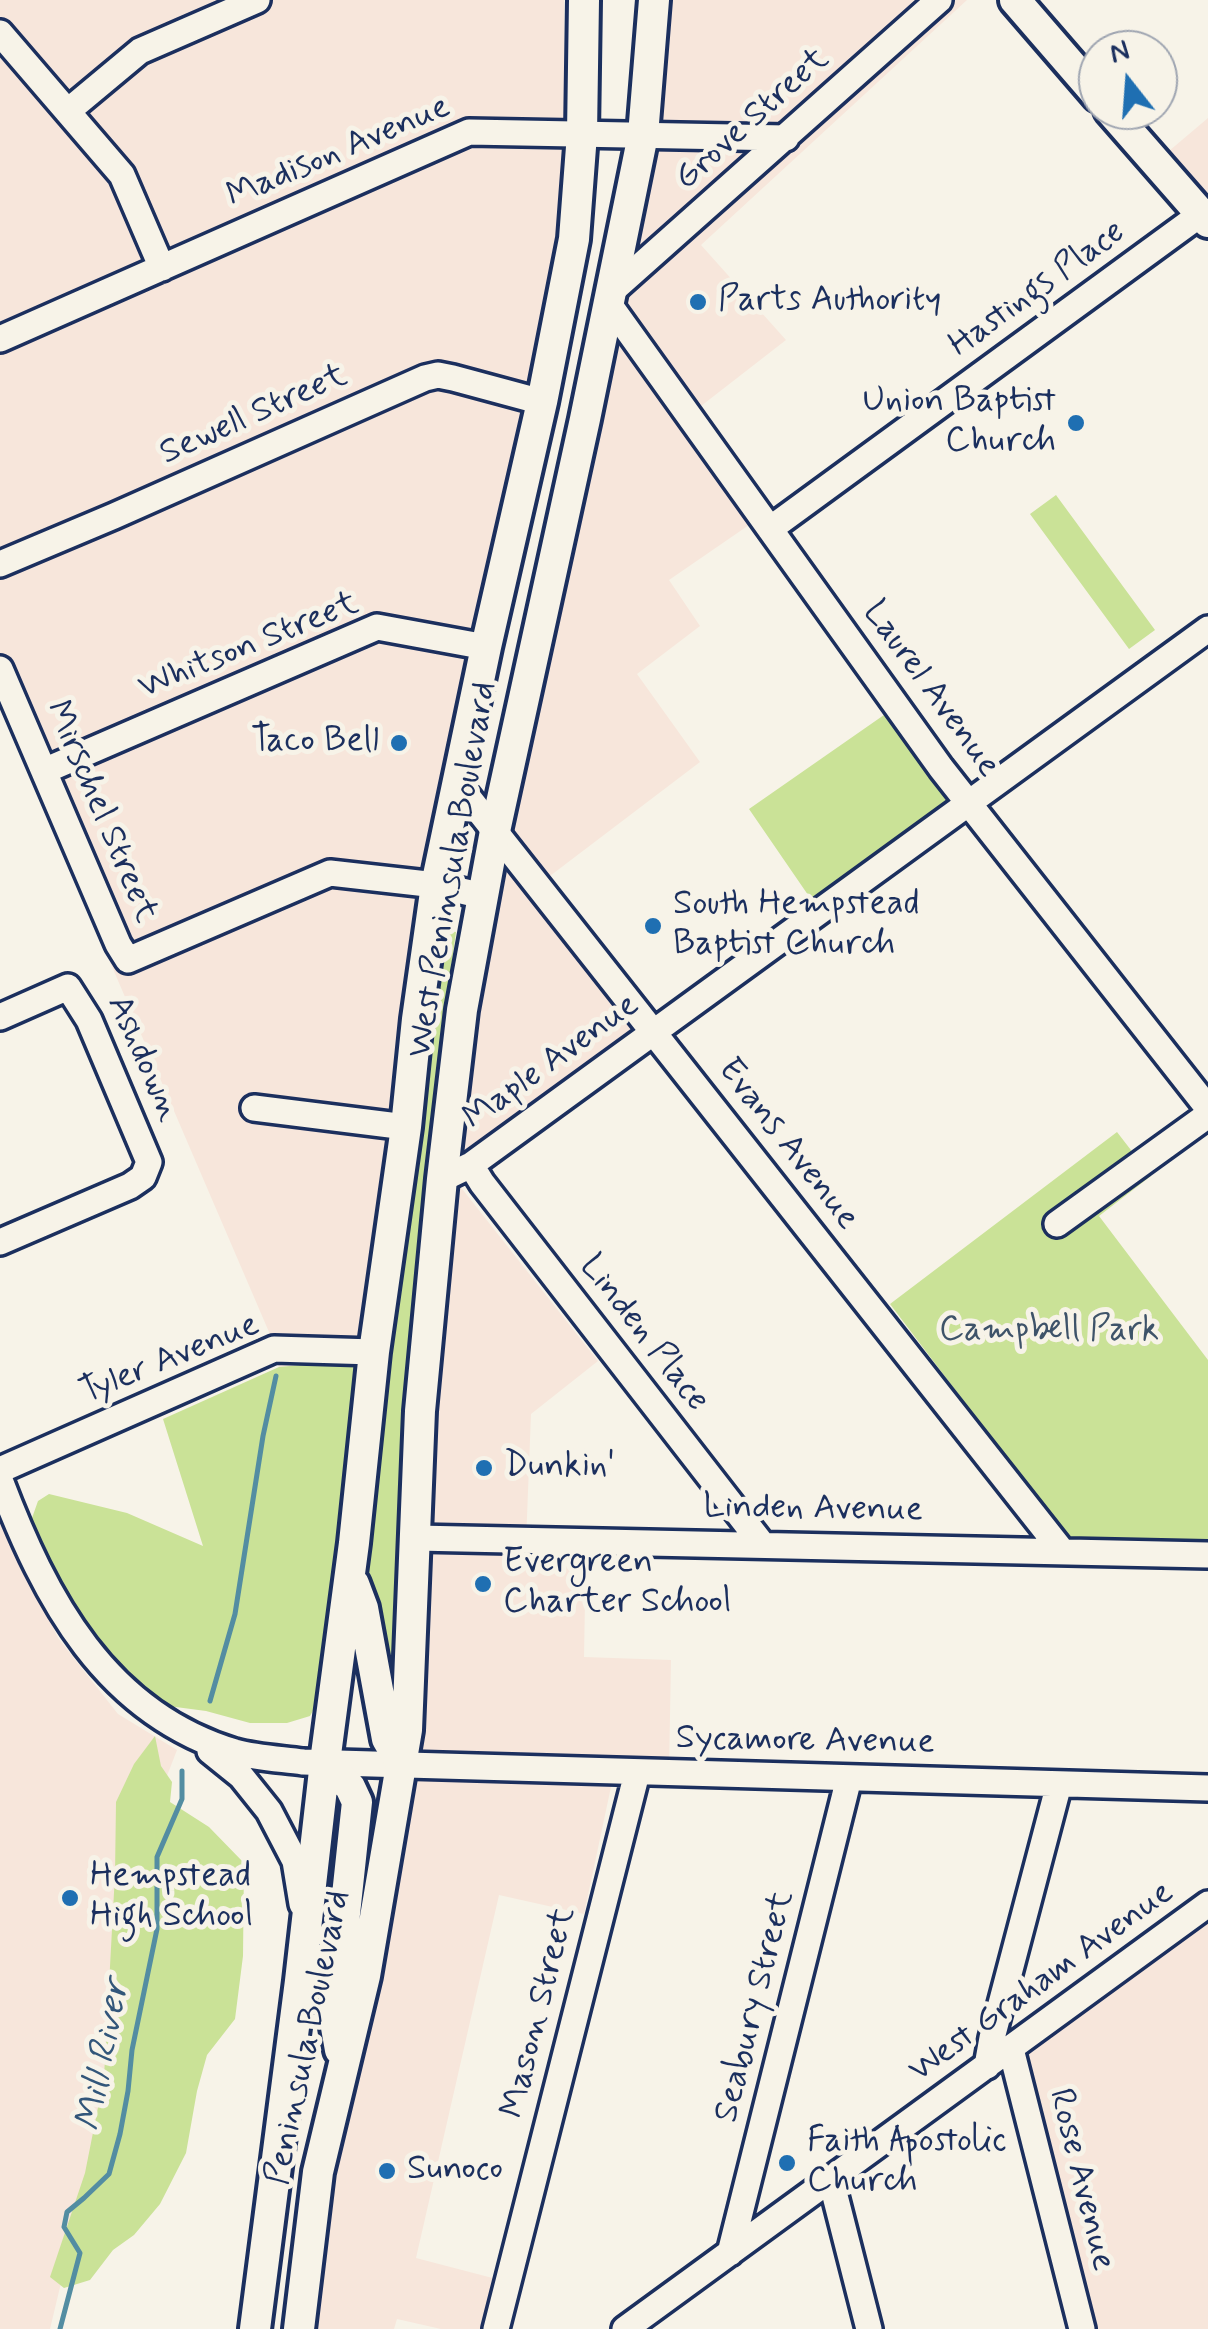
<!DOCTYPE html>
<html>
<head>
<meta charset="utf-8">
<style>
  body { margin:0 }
  #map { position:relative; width:1208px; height:2329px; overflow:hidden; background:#f7f3e8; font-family:Mynerve,sans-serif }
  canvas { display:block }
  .north { position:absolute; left:1078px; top:30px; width:100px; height:100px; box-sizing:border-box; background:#f7f3e8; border:2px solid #9fa5b1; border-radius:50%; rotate:343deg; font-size:28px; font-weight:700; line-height:40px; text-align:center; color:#1b2f5e }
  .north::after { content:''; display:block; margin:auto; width:35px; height:45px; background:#1f6fb2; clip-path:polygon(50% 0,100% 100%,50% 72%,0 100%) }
</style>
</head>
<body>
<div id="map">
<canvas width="1208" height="2329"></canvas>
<div class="north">N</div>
</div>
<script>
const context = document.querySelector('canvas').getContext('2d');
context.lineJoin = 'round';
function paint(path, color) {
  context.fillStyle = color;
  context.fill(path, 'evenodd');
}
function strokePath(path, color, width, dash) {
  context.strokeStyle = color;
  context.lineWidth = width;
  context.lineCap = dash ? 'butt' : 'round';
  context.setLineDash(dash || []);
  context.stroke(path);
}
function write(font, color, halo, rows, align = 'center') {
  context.font = font + ' Mynerve,sans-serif';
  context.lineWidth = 10;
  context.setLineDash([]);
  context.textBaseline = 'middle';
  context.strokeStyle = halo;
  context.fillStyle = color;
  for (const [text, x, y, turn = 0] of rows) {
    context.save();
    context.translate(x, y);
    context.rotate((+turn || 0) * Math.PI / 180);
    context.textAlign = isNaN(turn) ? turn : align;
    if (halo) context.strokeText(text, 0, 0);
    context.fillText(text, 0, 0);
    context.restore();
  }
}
paint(new Path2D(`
  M 0,0 L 564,0 L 564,241 L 417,896 L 365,1359 L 279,1367 L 269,1332 L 0,706 Z
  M 660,0 L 967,0 L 701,245 L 786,340 L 692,413 L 765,514 L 669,580 L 700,626 L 637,674 L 700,762 L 542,882 L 653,1024 L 448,1171 L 598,1361 L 531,1414 L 526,1543 L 586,1545 L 584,1657 L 671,1660 L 669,1772 L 615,1768 L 584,1914 L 499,1895 L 416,2258 L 504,2281 L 493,2329 L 441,2329 L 397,2319 L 394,2329 L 302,2329 L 384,1904 L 447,1171 Z
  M 1208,118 L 1208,220 L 1156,162 Z
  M 0,1512 L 58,1638 L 118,1714 L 177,1750 L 142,1840 L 139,1956 L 50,2329 L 0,2329 Z
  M 1208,1903 L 1208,2329 L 1083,2329 L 1010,2045 Z`), '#f7e6db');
paint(new Path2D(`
  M 1056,495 L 1155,630 L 1129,649 L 1030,514 Z
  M 894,708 L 964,803 L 817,908 L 749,809 Z
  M 445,929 L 456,932 L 444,1020 L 447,1059 L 395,1718 L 365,1574 L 385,1405 L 391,1334 L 424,1066 L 430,1045 Z
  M 1117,1132 L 1151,1176 L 1099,1216 L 1208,1360 L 1208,1547 L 1069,1540 L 890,1304 Z
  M 365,1359 L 351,1439 L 319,1700 L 310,1716 L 287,1723 L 250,1723 L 206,1711 L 153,1704 L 88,1642 L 43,1563 L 32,1518 L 38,1501 L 49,1494 L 127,1513 L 203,1546 L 163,1419 L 279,1367 Z
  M 155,1736 L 161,1766 L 172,1782 L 170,1802 L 209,1827 L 244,1863 L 243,1956 L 235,2019 L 207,2055 L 197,2091 L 186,2153 L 160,2204 L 134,2235 L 113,2250 L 90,2280 L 64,2288 L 50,2277 L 85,2173 L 104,2077 L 115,1874 L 116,1802 L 134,1764 Z`), '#cae297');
strokePath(new Path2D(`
  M 210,1701 L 235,1614 L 263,1436 L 276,1376
  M 60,2329 L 80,2253 L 64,2227 L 67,2212 L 84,2198 L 109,2174 L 120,2134 L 128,2091 L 132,2050 L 157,1929 L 157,1857 L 182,1799 L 182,1771`), '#538da2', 5);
const minor = new Path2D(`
  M 0,33 L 122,175 L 162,268
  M 68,111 L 140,51 L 257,0
  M 612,291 L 939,0
  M 609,304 L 941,768 L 1208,1108
  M 0,339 L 469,132 L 786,138
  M 770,529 L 1201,214
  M 0,564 L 114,516 L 425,378 L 438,375 L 453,378 L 542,402
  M 0,669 L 118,944 L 128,960 L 330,873 L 436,885 L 483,896
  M 44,771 L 377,627 L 486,647
  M 457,783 L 1062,1551
  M 0,1017 L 68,987 L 89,1020 L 149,1162 L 143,1177 L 130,1186 L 0,1242
  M 254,1108 L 406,1127
  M 471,1165 L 482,1183 L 762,1544
  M 442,1179 L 471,1165 L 1208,629
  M 1057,1224 L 1208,1115
  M 0,1470 L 274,1349 L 374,1352
  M 0,1480 C 45,1599 105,1713 235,1752 C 257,1758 281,1759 303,1762 L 1208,1788
  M 416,1538 L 1208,1555
  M 210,1751 L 241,1776 L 269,1811 L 295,1861 L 302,1904
  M 1011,2049 L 1082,2329
  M 987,2066 L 992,2038 L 1059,1784
  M 831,2180 L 869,2329
  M 730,2253 L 849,1778
  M 496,2329 L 637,1773
  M 625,2329 L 1208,1904`);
const major = new Path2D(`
  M 1015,0 L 1098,96
  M 1110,110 L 1208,222
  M 354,1584 L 363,1608 L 387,1739 L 401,1763
  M 325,1762 L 350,1787 L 357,1802 L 334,2016 L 340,2050
  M 255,2329 L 300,1981 L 325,1762 L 354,1543 L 374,1352 L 406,1127 L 417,1019 L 436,885 L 486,647 L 542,402 L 574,239 L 582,134 L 584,0
  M 299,2329 L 318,2172 L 365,1976 L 407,1730 L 420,1411 L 442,1179 L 462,1010 L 495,831 L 585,419 L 643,135 L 654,0`);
strokePath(minor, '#1b2f5e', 32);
strokePath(major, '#1b2f5e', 38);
strokePath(minor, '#f7f3e8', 25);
strokePath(major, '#f7f3e8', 30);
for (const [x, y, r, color] of [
  [698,302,10,"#1f6fb2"],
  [1076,423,10,"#1f6fb2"],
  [399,743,10,"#1f6fb2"],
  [653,926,10,"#1f6fb2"],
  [484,1468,10,"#1f6fb2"],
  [483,1584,10,"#1f6fb2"],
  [70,1898,10,"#1f6fb2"],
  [787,2163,10,"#1f6fb2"],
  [387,2171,10,"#1f6fb2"]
]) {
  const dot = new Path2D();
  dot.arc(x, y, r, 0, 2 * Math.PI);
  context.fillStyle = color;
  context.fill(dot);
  strokePath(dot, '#f7f3e8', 4);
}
write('35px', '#1b2f5e', '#f7f3e8', [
  ["Grove Street",753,120,-42],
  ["Madison Avenue",339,153,-23],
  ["Hastings Place",1038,290,-36],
  ["Sewell Street",254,416,-24],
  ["Whitson Street",249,647,-22],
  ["Laurel Avenue",930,690,54],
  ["Mirschel Street",100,812,67],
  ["West Peninsula Boulevard",454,870,-80],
  ["Ashdown",142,1059,66],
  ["Maple Avenue",552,1063,-36],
  ["Evans Avenue",787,1145,52],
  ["Linden Place",643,1334,52],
  ["Tyler Avenue",170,1360,-22],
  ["Linden Avenue",813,1510,1],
  ["Sycamore Avenue",805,1742,1],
  ["West Graham Avenue",1042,1983,-36],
  ["Seabury Street",756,2007,-76],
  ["Mason Street",540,2013,-76],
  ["Peninsula Boulevard",310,2038,-78],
  ["Rose Avenue",1080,2180,76]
]);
write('35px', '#1b2f5e', '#f7f3e8', [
  ["Parts Authority",718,302],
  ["Union Baptist",1056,403,"right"],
  ["Church",1056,443,"right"],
  ["Taco Bell",379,743,"right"],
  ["South Hempstead",673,906],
  ["Baptist Church",673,946],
  ["Dunkin'",504,1468],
  ["Evergreen",503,1564],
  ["Charter School",503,1604],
  ["Hempstead",90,1878],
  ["High School",90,1918],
  ["Faith Apostolic",807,2143],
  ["Church",807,2183],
  ["Sunoco",407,2171]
], 'left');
write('35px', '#3e5369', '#f7f3e8', [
  ["Campbell Park",1049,1332]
]);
write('italic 38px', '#32567a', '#f7f3e8', [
  ["Mill River",105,2056,-79]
]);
</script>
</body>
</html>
